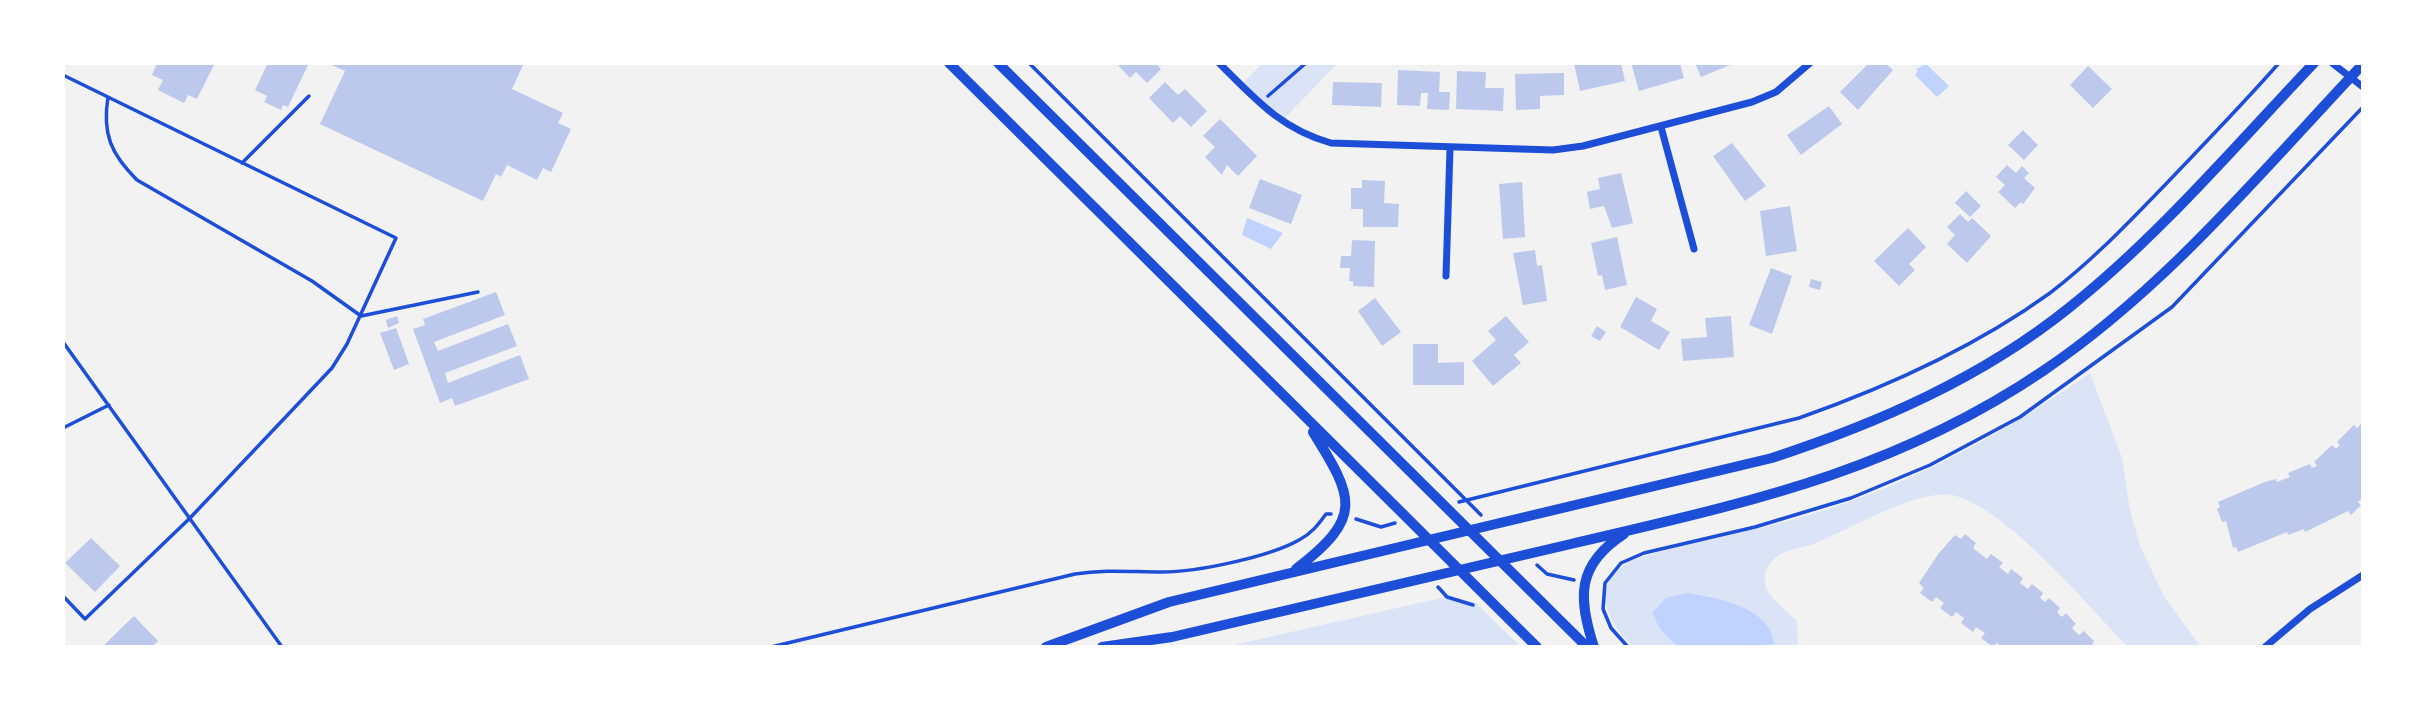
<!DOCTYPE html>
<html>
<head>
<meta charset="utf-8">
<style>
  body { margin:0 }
  #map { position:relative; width:2426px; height:710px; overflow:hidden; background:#f2f2f2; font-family:"PT Sans",sans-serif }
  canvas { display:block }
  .frame { position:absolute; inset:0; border:65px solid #fff; pointer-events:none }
</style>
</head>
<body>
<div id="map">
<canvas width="2426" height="710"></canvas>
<div class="frame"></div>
</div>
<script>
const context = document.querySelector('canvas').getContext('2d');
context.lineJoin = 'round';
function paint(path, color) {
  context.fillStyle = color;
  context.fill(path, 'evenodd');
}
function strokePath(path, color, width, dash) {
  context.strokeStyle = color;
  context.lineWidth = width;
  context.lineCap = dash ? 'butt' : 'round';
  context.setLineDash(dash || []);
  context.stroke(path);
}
paint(new Path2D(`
  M 1263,63 L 1338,63 L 1281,122 L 1241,85 Z
  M 2090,373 L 2122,458 L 2130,510 L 2140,546 L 2165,598 L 2201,647 L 2128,647 C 2089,607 2009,511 1956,496 C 1920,486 1848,531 1811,545 C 1802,548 1790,549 1781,554 C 1773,559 1767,565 1765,575 C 1762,596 1785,608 1797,621 L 1798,647 L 1633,647 C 1605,619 1588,584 1633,560 C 1693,540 1758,531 1819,512 C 1917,481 2006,432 2090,373 Z
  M 1450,596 L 1476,603 L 1521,647 L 1225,647 Z`), '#dbe4f7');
paint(new Path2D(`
  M 1926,64 L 1949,86 L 1937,97 L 1915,75 L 1918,71 L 1916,69 Z
  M 1247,218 L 1283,233 L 1271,249 L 1242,235 Z
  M 1687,593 C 1717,598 1774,607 1774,647 L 1678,647 L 1660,629 L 1652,613 L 1666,598 Z`), '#bfd3fe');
paint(new Path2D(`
  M 157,63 L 215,63 L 197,99 L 188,95 L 184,103 L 158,90 L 163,80 L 152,75 Z
  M 268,63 L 309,63 L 288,107 L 283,105 L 281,110 L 264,102 L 267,96 L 255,90 Z
  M 327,63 L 524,63 L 512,89 L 563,113 L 558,123 L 571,129 L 551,172 L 543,168 L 537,180 L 507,165 L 501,177 L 496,174 L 483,201 L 320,124 L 345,71 Z
  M 1116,63 L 1156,63 L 1161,69 L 1147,83 L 1136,72 L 1130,78 Z
  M 1574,63 L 1621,63 L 1625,81 L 1580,91 Z
  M 1631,63 L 1680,63 L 1684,78 L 1639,91 Z
  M 1695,63 L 1735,63 L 1701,77 Z
  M 1869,63 L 1885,63 L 1893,70 L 1858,110 L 1840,92 Z
  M 2088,66 L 2112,89 L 2093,108 L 2070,85 Z
  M 1398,70 L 1440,72 L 1439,92 L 1450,92 L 1449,110 L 1427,109 L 1428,93 L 1421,93 L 1420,106 L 1397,105 Z
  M 1457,71 L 1486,72 L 1485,88 L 1504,88 L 1503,111 L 1456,109 Z
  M 1564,73 L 1564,95 L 1540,96 L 1540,109 L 1516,110 L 1515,74 Z
  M 1165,82 L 1178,95 L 1185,89 L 1207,111 L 1191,127 L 1180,116 L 1173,123 L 1149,98 Z
  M 1333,82 L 1382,83 L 1381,107 L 1332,105 Z
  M 1829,106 L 1842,124 L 1801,155 L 1787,135 Z
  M 1220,119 L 1257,156 L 1238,176 L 1227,165 L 1222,175 L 1205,157 L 1215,147 L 1203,136 Z
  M 2023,130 L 2038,145 L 2024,160 L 2008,145 Z
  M 1732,143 L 1766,186 L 1745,201 L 1713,156 Z
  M 2007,165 L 2016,173 L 2022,166 L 2029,173 L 2024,178 L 2035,188 L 2023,204 L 2021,202 L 2015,208 L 1998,192 L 2005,185 L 1996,177 Z
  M 1621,173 L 1633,223 L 1612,228 L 1604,206 L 1590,209 L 1587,192 L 1600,189 L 1598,178 Z
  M 1260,179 L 1302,195 L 1291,224 L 1249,208 Z
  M 1362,180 L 1385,181 L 1384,203 L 1399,204 L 1398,227 L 1363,227 L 1363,209 L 1351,209 L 1351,188 L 1362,188 Z
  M 1522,182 L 1525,237 L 1503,239 L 1499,184 Z
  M 1966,191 L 1981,206 L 1970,217 L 1955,203 Z
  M 1790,206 L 1797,251 L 1766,256 L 1760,211 Z
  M 1960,214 L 1968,222 L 1972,218 L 1991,236 L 1967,263 L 1947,244 L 1955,235 L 1947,227 Z
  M 1908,228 L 1926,247 L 1909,264 L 1915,270 L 1899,286 L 1874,261 Z
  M 1617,237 L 1627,285 L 1605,290 L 1602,275 L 1598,276 L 1591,243 Z
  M 1352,240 L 1375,241 L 1374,287 L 1353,286 L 1353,281 L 1349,281 L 1350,268 L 1340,268 L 1341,256 L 1351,256 Z
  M 1535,250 L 1537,266 L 1542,265 L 1547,301 L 1523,305 L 1513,253 Z
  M 1771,268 L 1792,276 L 1772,334 L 1749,325 Z
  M 1811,279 L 1822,282 L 1820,290 L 1809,287 Z
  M 496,292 L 505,315 L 434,342 L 438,351 L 508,324 L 517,346 L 445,373 L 448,383 L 520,355 L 529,379 L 455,406 L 452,398 L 440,403 L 413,329 L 425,325 L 423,319 Z
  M 1636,297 L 1657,309 L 1651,321 L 1670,332 L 1659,350 L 1620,327 Z
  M 1375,298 L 1401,332 L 1382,346 L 1358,311 Z
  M 397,316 L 399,323 L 388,328 L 386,320 Z
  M 1506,316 L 1529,342 L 1514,355 L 1521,363 L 1493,386 L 1472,361 L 1496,340 L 1488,331 Z
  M 1731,316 L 1734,357 L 1683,361 L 1681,339 L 1707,337 L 1705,318 Z
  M 1597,326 L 1606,332 L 1600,341 L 1591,336 Z
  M 396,328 L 409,364 L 394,370 L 380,333 Z
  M 1413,344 L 1438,344 L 1438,363 L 1464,362 L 1464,385 L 1413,385 Z
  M 2363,422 L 2363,497 L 2358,502 L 2361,505 L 2351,515 L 2348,511 L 2305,532 L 2304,529 L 2288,535 L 2287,532 L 2238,552 L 2236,547 L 2233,548 L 2226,521 L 2222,522 L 2217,509 L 2220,507 L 2218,502 L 2265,482 L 2276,479 L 2277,482 L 2290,477 L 2288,473 L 2310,464 L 2312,468 L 2317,466 L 2314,462 L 2332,445 L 2336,449 L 2340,445 L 2337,442 L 2354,425 L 2357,428 Z
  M 1965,534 L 1976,543 L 1973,548 L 1987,559 L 1991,554 L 2003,563 L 1999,567 L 2008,574 L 2011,569 L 2023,578 L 2020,583 L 2028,589 L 2032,584 L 2043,593 L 2040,598 L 2045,602 L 2049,598 L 2060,608 L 2057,612 L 2062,617 L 2066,613 L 2076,624 L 2072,628 L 2079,635 L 2084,631 L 2094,641 L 2091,647 L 2001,647 L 1997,643 L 1993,647 L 1981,638 L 1985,633 L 1976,627 L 1973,632 L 1961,623 L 1964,618 L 1956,612 L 1952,617 L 1940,608 L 1944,603 L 1936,597 L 1932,602 L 1920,593 L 1924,588 L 1919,583 L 1939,553 L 1955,535 L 1961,539 Z
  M 91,538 L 120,566 L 95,592 L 65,563 Z
  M 134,616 L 158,641 L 152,647 L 102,647 Z`), '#bdc9ec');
strokePath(new Path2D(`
  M 1029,63 L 1481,515
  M 1268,96 L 1306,63
  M 1459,502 L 1799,418 C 1887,387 1974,348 2050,293 C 2091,262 2127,224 2163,187 C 2202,146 2242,105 2279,63
  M 1356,519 L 1381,527 L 1395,523
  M 1537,565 L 1547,574 L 1574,580
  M 1438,587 L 1447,597 L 1473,605
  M 771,647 L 1075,574 C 1105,569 1132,572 1162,572 C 1197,572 1269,557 1299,540 C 1311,534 1318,525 1326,514 L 1331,514
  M 1628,647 L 1611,628 L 1603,609 L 1605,583 L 1621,563 L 1644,553 L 1755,527 L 1851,498 L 1930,465 L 2020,417 L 2172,307 L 2363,107`), '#1d4ed8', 3.5);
strokePath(new Path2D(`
  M 63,75 L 396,238 L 347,344 L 332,368 L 190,518 L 85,619 L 63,596
  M 108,97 C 102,134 111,154 137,180 L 312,281 L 361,316 L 478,292
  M 242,163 L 309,96
  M 63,342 L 282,647
  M 63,428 L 109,405`), '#1d4ed8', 3.5);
strokePath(new Path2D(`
  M 1219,63 C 1255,99 1281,129 1331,143 L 1553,150 L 1583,146 L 1752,102 L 1776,92 L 1810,63
  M 2332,63 L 2363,87
  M 1661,127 L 1694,249
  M 1446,276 L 1450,149
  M 2265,647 L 2310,609 L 2363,575`), '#1d4ed8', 7);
strokePath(new Path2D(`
  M 949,63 L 1537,647
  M 998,63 L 1587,647
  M 1296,569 C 1364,517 1354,498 1313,432
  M 1046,647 L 1169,602 L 1772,458 C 1878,423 1982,378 2070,307 C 2159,236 2235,146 2314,63
  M 1102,647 L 1172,637 C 1305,606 1438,575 1571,544 C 1744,503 1892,473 2043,371 C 2166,288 2262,171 2363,64
  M 1594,647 C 1578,598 1576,565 1624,534`), '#1d4ed8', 10);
</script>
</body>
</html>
